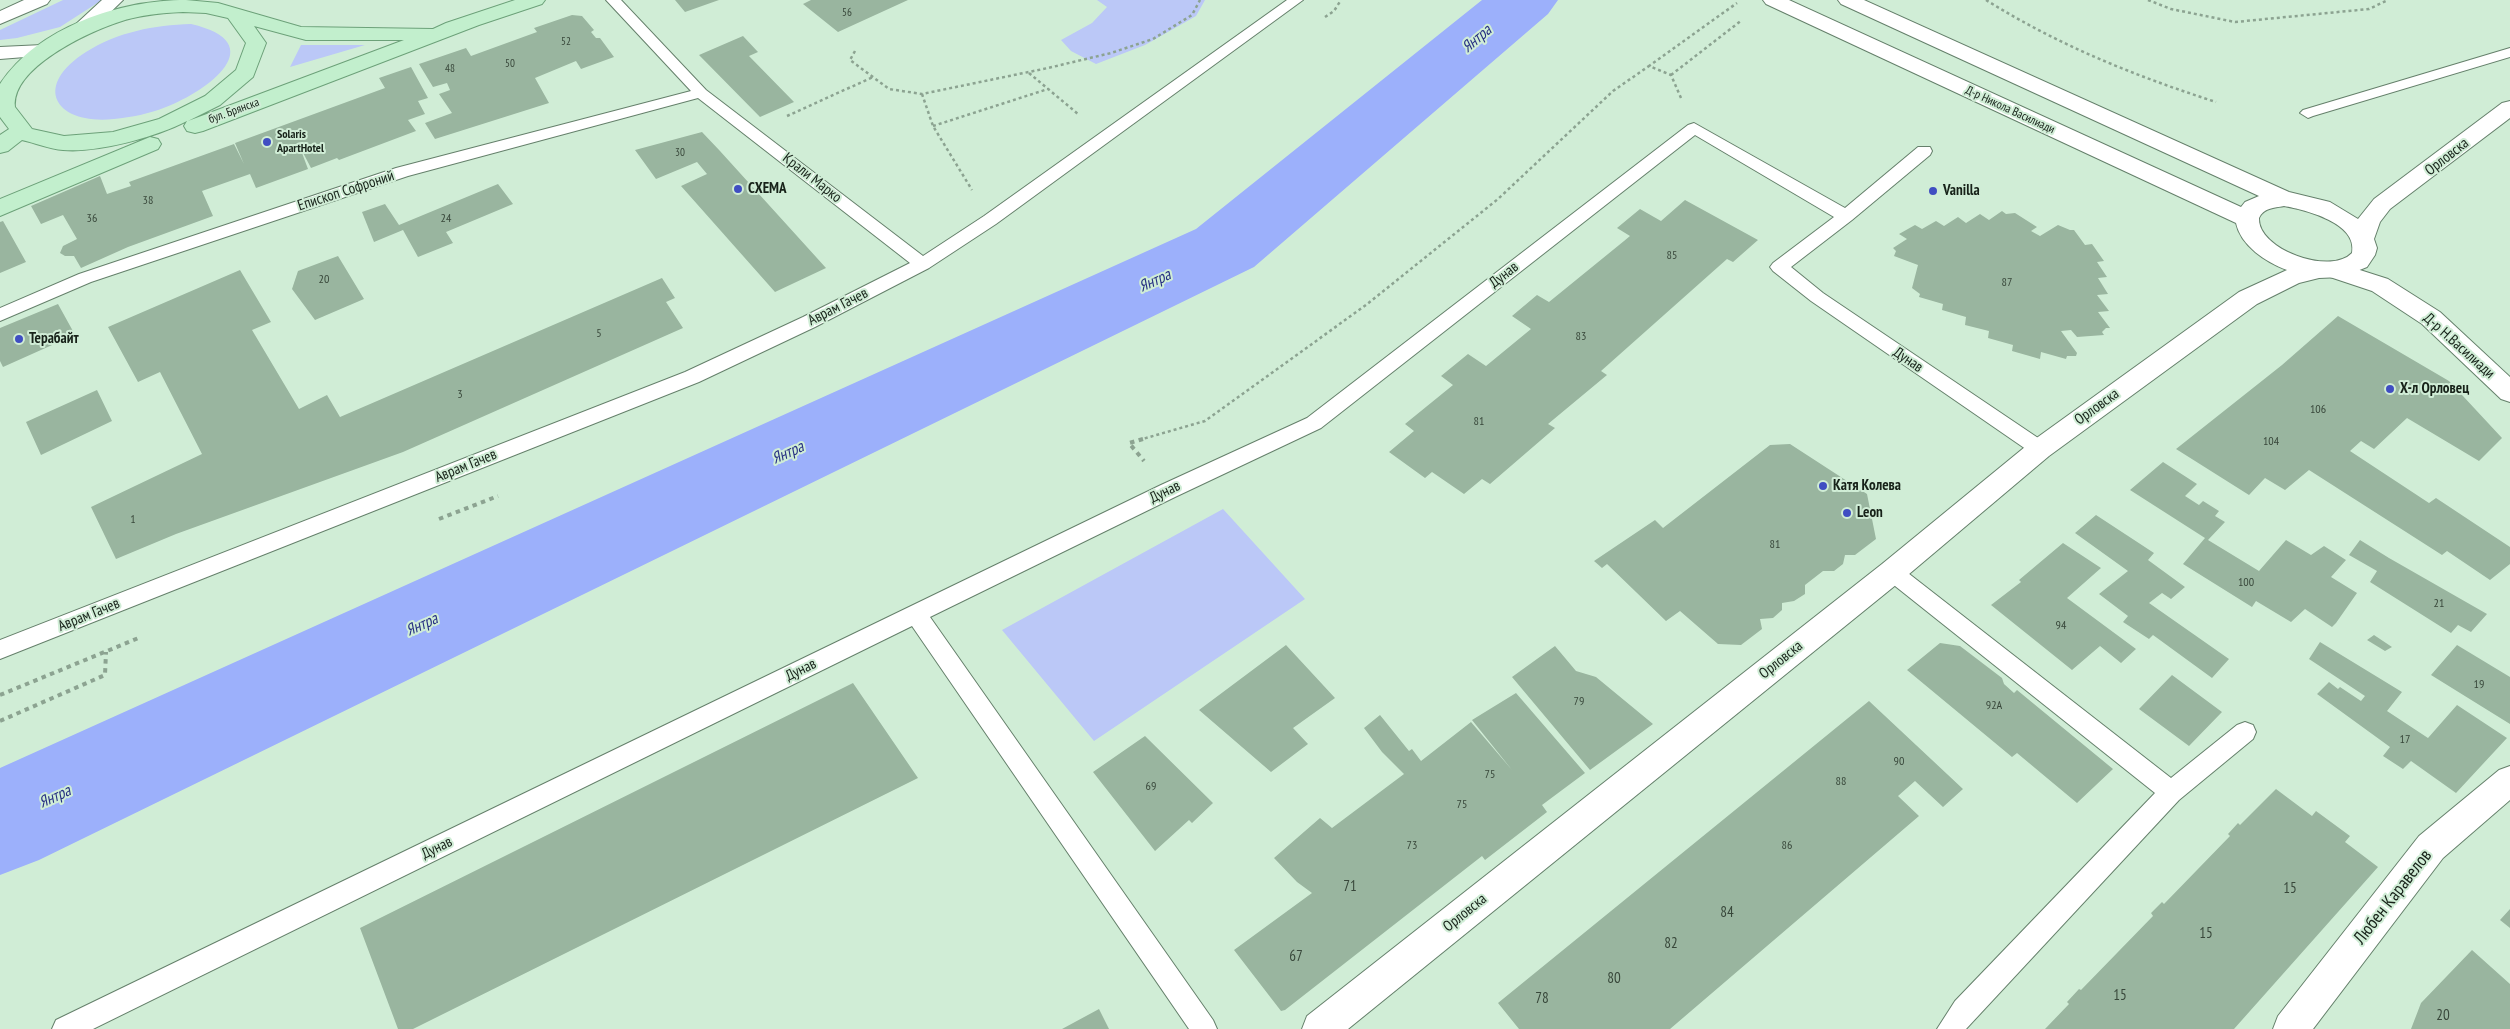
<!DOCTYPE html>
<html>
<head>
<meta charset="utf-8">
<style>
  body { margin:0 }
  canvas { display:block; background:#d0edd6 }
</style>
</head>
<body>
<canvas width="2510" height="1029"></canvas>
<script>
const context = document.querySelector('canvas').getContext('2d');
context.lineJoin = 'round';
function paint(path, color) {
  context.fillStyle = color;
  context.fill(path, 'evenodd');
}
function strokePath(path, color, width, dash) {
  context.strokeStyle = color;
  context.lineWidth = width;
  context.lineCap = dash ? 'butt' : 'round';
  context.setLineDash(dash || []);
  context.stroke(path);
}
function write(font, color, halo, rows, align = 'center') {
  context.font = font + ' "PT Sans Narrow",sans-serif';
  context.lineWidth = 4;
  context.setLineDash([]);
  context.textBaseline = 'middle';
  context.strokeStyle = halo;
  context.fillStyle = color;
  for (const [text, x, y, turn = 0] of rows) {
    context.save();
    context.translate(x, y);
    context.rotate((+turn || 0) * Math.PI / 180);
    context.textAlign = isNaN(turn) ? turn : align;
    if (halo) context.strokeText(text, 0, 0);
    context.fillText(text, 0, 0);
    context.restore();
  }
}
paint(new Path2D(`
  M 63,0 L 102,0 L 60,27 L 17,38 L 0,40 L 0,30 Z
  M 1097,0 L 1205,0 L 1196,16 L 1145,45 L 1096,64 L 1071,51 L 1061,40 L 1092,23 L 1107,7 Z
  M 191,24 C 273,43 208,91 166,107 C 149,114 132,117 114,119 C 56,125 31,87 86,52 C 118,32 154,25 191,24 Z
  M 301,45 L 365,45 L 290,67 Z
  M 1223,509 L 1305,599 L 1094,741 L 1002,630 Z`), '#bbc8f7');
paint(new Path2D(`
  M 1482,0 L 1558,0 L 1548,14 L 1254,267 L 39,860 L 0,875 L 0,768 L 1196,229 Z`), '#9cb0fb');
paint(new Path2D(`
  M 675,0 L 719,0 L 685,12 Z
  M 811,0 L 908,0 L 838,32 L 803,4 Z
  M 572,15 L 582,16 L 594,30 L 591,32 L 596,38 L 600,38 L 614,57 L 581,69 L 576,61 L 535,78 L 549,103 L 435,139 L 425,123 L 452,113 L 439,94 L 450,90 L 447,83 L 433,87 L 419,64 L 466,48 L 471,56 L 537,32 L 534,28 Z
  M 743,36 L 758,52 L 749,56 L 794,102 L 760,117 L 699,55 Z
  M 411,67 L 428,98 L 418,101 L 425,114 L 408,120 L 416,131 L 339,160 L 337,158 L 311,168 L 299,145 L 308,169 L 256,188 L 250,174 L 202,191 L 213,216 L 128,247 L 81,268 L 74,256 L 65,256 L 60,253 L 63,246 L 77,239 L 63,215 L 41,224 L 31,206 L 100,176 L 107,194 L 131,186 L 129,182 L 234,144 L 244,164 L 235,143 L 385,88 L 379,78 Z
  M 702,132 L 720,151 L 826,268 L 775,292 L 681,186 L 707,174 L 697,162 L 656,179 L 635,150 Z
  M 498,184 L 513,204 L 446,232 L 453,243 L 418,257 L 403,230 L 374,242 L 362,212 L 385,204 L 399,225 Z
  M 1685,200 L 1758,240 L 1733,262 L 1727,259 L 1601,371 L 1607,375 L 1548,424 L 1555,428 L 1490,484 L 1482,479 L 1464,494 L 1432,472 L 1425,478 L 1389,452 L 1414,431 L 1405,424 L 1453,385 L 1441,376 L 1468,354 L 1486,366 L 1531,329 L 1512,316 L 1537,295 L 1549,302 L 1624,241 L 1630,236 L 1617,228 L 1640,209 L 1661,221 Z
  M 2002,211 L 2006,214 L 2015,213 L 2037,227 L 2031,231 L 2040,236 L 2058,225 L 2070,230 L 2074,230 L 2085,245 L 2092,244 L 2104,261 L 2097,262 L 2107,277 L 2098,278 L 2108,294 L 2097,295 L 2109,311 L 2098,312 L 2110,328 L 2106,328 L 2102,332 L 2104,335 L 2077,337 L 2071,330 L 2061,331 L 2077,353 L 2076,356 L 2067,356 L 2066,359 L 2041,352 L 2040,359 L 2012,351 L 2013,345 L 1988,338 L 1989,331 L 1965,325 L 1966,317 L 1942,310 L 1943,304 L 1919,297 L 1920,294 L 1912,288 L 1918,265 L 1894,256 L 1896,251 L 1893,248 L 1907,239 L 1899,234 L 1915,225 L 1922,229 L 1936,221 L 1944,226 L 1958,217 L 1966,223 L 1980,214 L 1989,220 Z
  M 3,221 L 26,262 L 0,273 L 0,222 Z
  M 338,256 L 364,299 L 315,320 L 292,289 L 298,271 Z
  M 240,270 L 271,322 L 252,330 L 299,409 L 327,395 L 340,417 L 662,278 L 675,298 L 666,302 L 683,328 L 403,452 L 176,534 L 116,559 L 91,507 L 202,454 L 160,372 L 138,382 L 108,327 Z
  M 58,304 L 74,333 L 69,336 L 70,337 L 3,367 L 0,361 L 0,328 Z
  M 2338,316 L 2449,381 L 2502,438 L 2479,461 L 2407,418 L 2374,449 L 2361,441 L 2350,451 L 2429,503 L 2436,498 L 2510,547 L 2510,564 L 2490,580 L 2447,551 L 2442,555 L 2309,470 L 2285,490 L 2265,478 L 2249,495 L 2176,449 L 2282,365 Z
  M 97,390 L 112,421 L 41,455 L 26,422 Z
  M 1790,444 L 1867,494 L 1876,539 L 1855,555 L 1845,555 L 1843,564 L 1834,571 L 1823,571 L 1805,585 L 1805,594 L 1794,601 L 1782,603 L 1782,610 L 1773,618 L 1760,619 L 1762,629 L 1741,645 L 1718,644 L 1680,611 L 1666,621 L 1607,564 L 1602,568 L 1594,561 L 1655,520 L 1663,528 L 1770,445 Z
  M 2163,462 L 2197,484 L 2185,496 L 2199,505 L 2203,501 L 2219,511 L 2215,516 L 2225,522 L 2208,540 L 2259,571 L 2286,540 L 2311,555 L 2324,546 L 2346,560 L 2331,577 L 2357,593 L 2336,623 L 2332,627 L 2305,609 L 2291,622 L 2256,601 L 2252,607 L 2183,564 L 2205,538 L 2130,490 Z
  M 2096,515 L 2154,553 L 2148,560 L 2185,587 L 2171,599 L 2162,593 L 2149,603 L 2229,659 L 2212,678 L 2153,635 L 2149,639 L 2123,622 L 2128,616 L 2099,594 L 2128,571 L 2075,533 Z
  M 2360,540 L 2389,558 L 2487,614 L 2471,632 L 2458,625 L 2451,633 L 2370,582 L 2377,571 L 2349,555 Z
  M 2063,543 L 2101,568 L 2067,598 L 2136,649 L 2121,663 L 2100,646 L 2072,670 L 1991,605 L 2021,582 L 2019,580 Z
  M 2374,635 L 2392,647 L 2385,651 L 2367,640 Z
  M 2320,642 L 2402,692 L 2387,711 L 2428,738 L 2457,705 L 2507,738 L 2456,793 L 2411,761 L 2403,769 L 2383,756 L 2390,747 L 2317,694 L 2329,682 L 2338,689 L 2340,687 L 2361,701 L 2365,696 L 2309,659 Z
  M 1940,643 L 1960,646 L 2002,678 L 2004,684 L 2014,693 L 2017,690 L 2113,769 L 2077,803 L 2017,753 L 2012,757 L 1907,670 Z
  M 1286,645 L 1335,698 L 1293,728 L 1308,744 L 1271,772 L 1199,710 Z
  M 2457,645 L 2510,677 L 2510,724 L 2431,675 Z
  M 1555,646 L 1576,671 L 1596,677 L 1653,724 L 1590,770 L 1512,677 Z
  M 2172,675 L 2222,712 L 2189,746 L 2139,709 Z
  M 853,683 L 918,778 L 413,1029 L 398,1029 L 360,928 Z
  M 1516,693 L 1585,773 L 1542,805 L 1547,812 L 1485,860 L 1482,856 L 1285,1010 L 1281,1011 L 1234,950 L 1312,893 L 1297,882 L 1274,858 L 1320,818 L 1332,828 L 1404,774 L 1382,752 L 1364,728 L 1380,715 L 1409,751 L 1412,749 L 1421,761 L 1471,722 L 1512,770 L 1472,720 Z
  M 1869,701 L 1963,789 L 1943,807 L 1915,781 L 1898,796 L 1919,816 L 1670,1029 L 1519,1029 L 1498,1003 Z
  M 1145,736 L 1213,803 L 1192,823 L 1189,820 L 1155,851 L 1093,772 Z
  M 2276,789 L 2312,816 L 2316,811 L 2350,836 L 2345,842 L 2378,867 L 2234,1029 L 2045,1029 L 2069,1004 L 2067,1002 L 2079,989 L 2081,990 L 2153,916 L 2151,913 L 2162,902 L 2164,904 L 2230,836 L 2228,834 L 2238,823 L 2240,825 Z
  M 2510,909 L 2510,928 L 2500,920 Z
  M 2472,950 L 2510,984 L 2510,1029 L 2411,1029 L 2421,1003 Z
  M 1099,1009 L 1109,1029 L 1062,1029 Z`), '#99b59f');
const lane = new Path2D(`
  M 606,0 L 621,0 L 706,90 L 923,256 L 984,216 L 1287,0 L 1303,0 L 996,224 L 929,268 L 815,327 L 699,382 L 0,659 L 0,640 L 685,372 L 803,317 L 910,263 L 698,98 L 408,176 L 91,282 L 0,321 L 0,308 L 79,274 L 396,168 L 691,91 Z
  M 2510,48 L 2510,57 L 2313,116 L 2308,118 L 2300,113 L 2303,110 Z
  M 1694,123 L 1845,208 L 1918,147 L 1930,147 L 1932,151 L 1930,155 L 1852,220 L 1791,267 L 1823,293 L 2047,444 L 2050,449 L 2047,454 L 2040,456 L 2033,454 L 1811,301 L 1773,271 L 1770,267 L 1773,263 L 1834,217 L 1695,135 L 1321,428 L 1175,497 L 930,617 L 1213,1020 L 1217,1029 L 1189,1029 L 912,626 L 93,1029 L 52,1029 L 56,1020 L 1161,485 L 1307,418 L 1688,125 Z
  M 1892,563 L 1899,566 L 2171,778 L 2237,725 L 2245,722 L 2253,725 L 2256,732 L 2253,739 L 2179,800 L 1966,1029 L 1937,1029 L 1955,1001 L 2155,793 L 1885,578 L 1882,572 L 1885,566 Z`);
const street = new Path2D(`
  M 2338,263 L 2388,279 L 2440,312 L 2510,377 L 2510,402 L 2501,399 L 2422,324 L 2372,291 L 2330,277 L 2326,271 L 2330,265 Z
  M 2510,766 L 2510,800 L 2443,858 L 2313,1029 L 2273,1029 L 2278,1016 L 2419,836 L 2499,770 Z`);
const secondary = new Path2D(`
  M 24,0 L 50,0 L 47,4 L 0,24 L 0,11 Z
  M 102,0 L 123,0 L 89,33 L 82,35 L 75,33 L 72,29 L 75,25 Z
  M 1763,0 L 1789,0 L 2241,207 L 2245,202 L 2259,196 L 1841,4 L 1838,0 L 1864,0 L 2289,192 L 2330,202 L 2358,219 L 2374,199 L 2502,103 L 2510,101 L 2510,118 L 2390,209 L 2380,222 L 2374,239 L 2377,248 L 2375,255 L 2367,267 L 2342,277 L 2319,278 L 2299,283 L 2257,304 L 2049,456 L 1902,580 L 1348,1029 L 1302,1029 L 1307,1016 L 1882,564 L 2031,442 L 2239,292 L 2287,270 C 2266,262 2241,246 2236,223 L 1766,4 ZM 2284,206 C 2306,210 2358,223 2352,253 C 2330,276 2257,249 2259,218 C 2263,208 2274,208 2284,206 Z
  M 43,45 L 50,47 L 53,51 L 50,55 L 0,59 L 0,47 Z`);
const primary = new Path2D(`
  M 186,0 L 218,3 L 301,27 L 433,29 L 446,23 L 515,0 L 545,0 L 542,4 L 479,25 L 203,131 L 195,133 L 187,131 L 184,126 L 187,121 C 156,137 98,153 63,150 C 50,149 35,143 22,140 L 8,151 L 0,153 L 0,135 L 9,129 L 0,117 L 0,84 C 38,27 120,0 186,0 ZM 183,12 L 206,13 L 228,18 L 246,43 L 236,70 L 205,96 L 159,119 L 113,132 L 64,136 L 32,129 L 15,107 C 11,68 88,32 119,22 C 139,15 161,13 183,12 ZM 254,26 L 306,40 L 404,40 L 188,121 L 220,105 L 253,77 L 266,43 Z
  M 150,137 L 158,139 L 161,144 L 158,149 L 0,216 L 0,199 Z`);
strokePath(lane, '#65806b', 2);
strokePath(street, '#65806b', 2);
strokePath(secondary, '#65806b', 2);
strokePath(primary, '#6ca179', 2);
strokePath(new Path2D(`
  M 1986,0 C 2058,45 2135,76 2216,102
  M 2148,0 L 2171,9 L 2235,22 L 2369,9 L 2388,0
  M 1325,17 L 1334,11 L 1341,0
  M 855,51 L 850,60 L 889,89 L 922,94 L 1048,68 L 1111,53 L 1153,39 L 1192,15 L 1200,0
  M 1029,73 L 1078,114
  M 1671,75 L 1742,20
  M 922,94 L 933,126 L 972,190
  M 1681,98 L 1671,75 L 1649,66 L 1737,3
  M 787,116 L 873,77
  M 933,126 L 1048,89
  M 1139,440 L 1205,421 L 1366,305 L 1498,199 L 1613,91 L 1649,66`), '#8ca391', 2.5, [3, 3]);
strokePath(new Path2D(`
  M 1143,439 L 1129,443 L 1144,461
  M 439,519 L 498,496
  M 0,695 L 141,637
  M 0,721 L 105,675 L 106,652`), '#8ca391', 4, [4.5, 4.5]);
paint(lane, '#fff');
paint(street, '#fff');
paint(secondary, '#fff');
paint(primary, '#c2efcd');
for (const [x, y, r, color] of [
  [267,142,5,"#404ec2"],
  [738,189,5,"#404ec2"],
  [1933,191,5,"#404ec2"],
  [19,339,5,"#404ec2"],
  [2390,389,5,"#404ec2"],
  [1823,486,5,"#404ec2"],
  [1847,513,5,"#404ec2"]
]) {
  const dot = new Path2D();
  dot.arc(x, y, r, 0, 2 * Math.PI);
  context.fillStyle = color;
  context.fill(dot);
  strokePath(dot, '#d0edd6', 2);
}
write('11px', '#38473a', null, [
  ["56",847,13],
  ["52",566,42],
  ["50",510,64],
  ["48",450,69],
  ["30",680,153]
]);
write('12px', '#172219', '#d0edd6', [
  ["Д-р Никола Василиади",2010,110,25],
  ["бул. Брянска",234,111,-20]
]);
write('bold 12px', '#172219', '#d0edd6', [
  ["Solaris",277,135],
  ["ApartHotel",277,149]
], 'left');
write('12px', '#38473a', null, [
  ["38",148,201],
  ["36",92,219],
  ["24",446,219],
  ["85",1672,256],
  ["20",324,280],
  ["87",2007,283],
  ["5",599,334],
  ["83",1581,337],
  ["3",460,395],
  ["106",2318,410],
  ["81",1479,422],
  ["104",2271,442],
  ["1",133,520],
  ["81",1775,545],
  ["100",2246,583],
  ["21",2439,604],
  ["94",2061,626],
  ["19",2479,685],
  ["79",1579,702],
  ["92А",1994,706],
  ["17",2405,740],
  ["90",1899,762],
  ["75",1490,775],
  ["88",1841,782],
  ["69",1151,787],
  ["75",1462,805],
  ["73",1412,846],
  ["86",1787,846]
]);
write('15px', '#172219', '#d0edd6', [
  ["Орловска",2447,157,-38],
  ["Крали Марко",812,178,38],
  ["Епископ Софроний",346,191,-18],
  ["Дунав",1504,275,-38],
  ["Аврам Гачев",838,307,-27],
  ["Д-р Н.Василиади",2459,346,42],
  ["Дунав",1908,360,34],
  ["Орловска",2097,407,-36],
  ["Аврам Гачев",466,466,-22],
  ["Дунав",1165,492,-26],
  ["Аврам Гачев",89,615,-22],
  ["Орловска",1781,660,-39],
  ["Дунав",801,670,-26],
  ["Дунав",437,848,-26],
  ["Орловска",1465,913,-39]
]);
write('bold 15px', '#172219', '#d0edd6', [
  ["СХЕМА",748,189],
  ["Vanilla",1943,191],
  ["Терабайт",29,339],
  ["Х-л Орловец",2400,389],
  ["Катя Колева",1833,486],
  ["Leon",1857,513]
], 'left');
write('15px', '#38473a', null, [
  ["71",1350,887],
  ["15",2290,889],
  ["84",1727,913],
  ["15",2206,934],
  ["82",1671,944],
  ["67",1296,957],
  ["80",1614,979],
  ["15",2120,996],
  ["78",1542,999],
  ["20",2443,1016]
]);
write('italic 16px', '#262f82', '#d0edd6', [
  ["Янтра",1477,39,-40],
  ["Янтра",1155,281,-25],
  ["Янтра",788,453,-25],
  ["Янтра",422,625,-25],
  ["Янтра",55,797,-25]
]);
write('18px', '#172219', '#d0edd6', [
  ["Любен Каравелов",2393,897,-52]
]);
</script>
</body>
</html>
